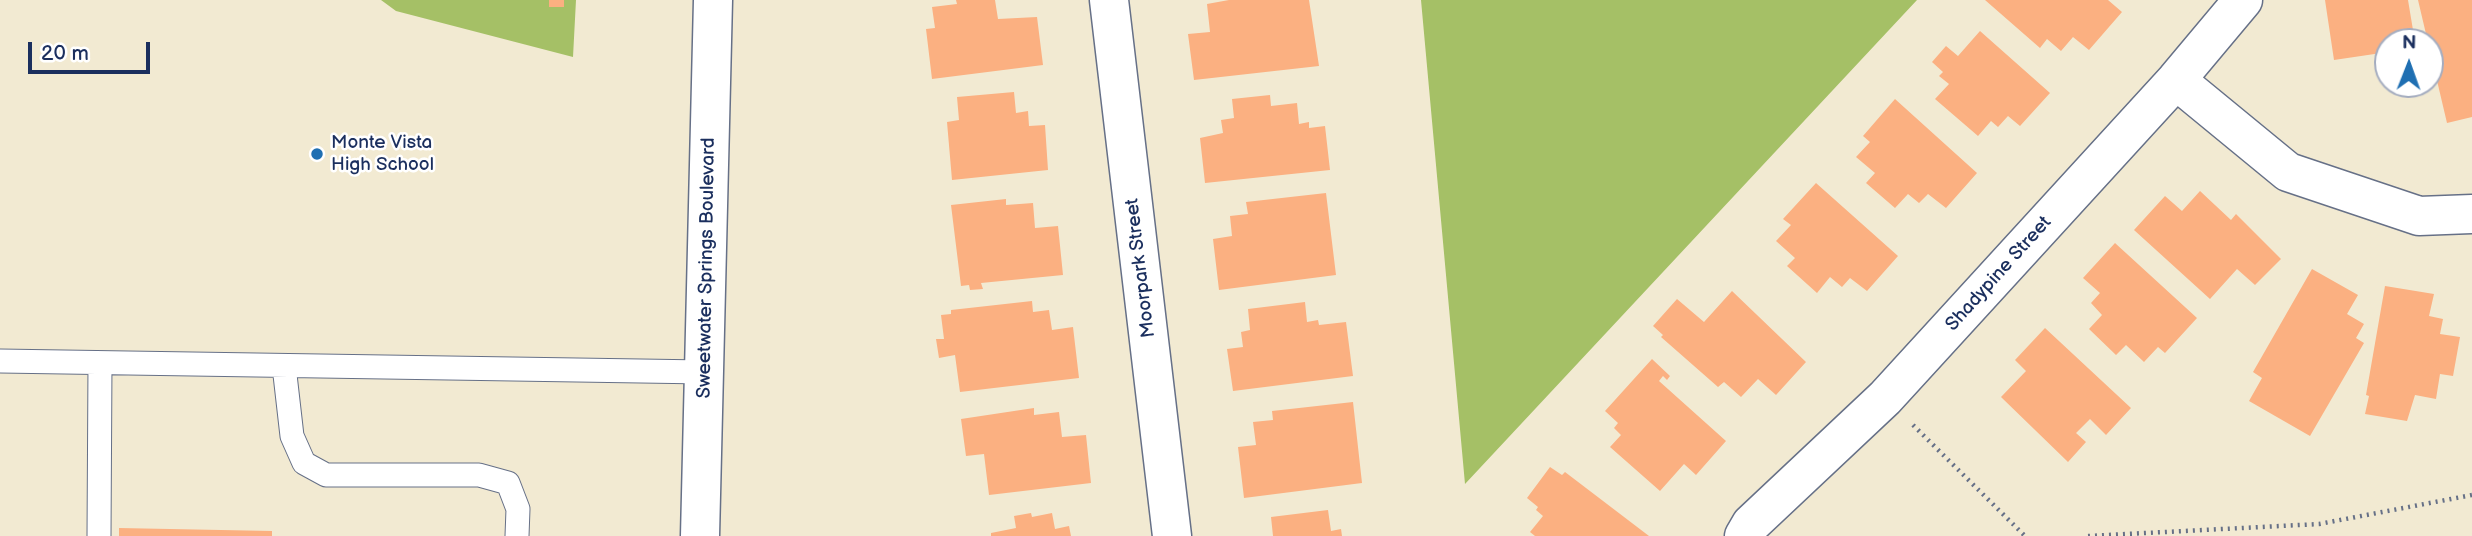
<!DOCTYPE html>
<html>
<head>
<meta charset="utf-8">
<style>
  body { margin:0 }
  #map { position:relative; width:2472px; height:536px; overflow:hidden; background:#f2ead2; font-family:"Balsamiq Sans",sans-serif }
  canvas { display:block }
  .north { position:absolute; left:2374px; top:28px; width:70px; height:70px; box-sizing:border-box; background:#fff; border:2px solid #a4acbf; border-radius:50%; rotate:1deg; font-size:19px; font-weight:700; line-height:28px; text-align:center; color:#1b2f5e }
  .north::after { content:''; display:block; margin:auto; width:24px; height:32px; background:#1f6fb2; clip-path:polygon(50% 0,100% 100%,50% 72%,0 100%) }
  .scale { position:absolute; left:28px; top:42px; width:122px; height:32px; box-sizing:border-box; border:4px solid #1b2f5e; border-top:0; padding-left:9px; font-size:21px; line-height:24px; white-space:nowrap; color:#1b2f5e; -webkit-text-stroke:5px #fff; paint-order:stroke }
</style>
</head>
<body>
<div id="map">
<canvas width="2472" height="536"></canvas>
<div class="north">N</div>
<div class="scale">20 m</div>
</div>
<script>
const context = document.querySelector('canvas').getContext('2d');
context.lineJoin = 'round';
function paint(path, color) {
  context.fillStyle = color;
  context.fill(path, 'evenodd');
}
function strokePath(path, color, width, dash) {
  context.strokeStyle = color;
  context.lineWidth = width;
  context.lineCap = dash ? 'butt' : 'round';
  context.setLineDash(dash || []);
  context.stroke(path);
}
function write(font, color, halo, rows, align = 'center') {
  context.font = font + ' "Balsamiq Sans",sans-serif';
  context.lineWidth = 5;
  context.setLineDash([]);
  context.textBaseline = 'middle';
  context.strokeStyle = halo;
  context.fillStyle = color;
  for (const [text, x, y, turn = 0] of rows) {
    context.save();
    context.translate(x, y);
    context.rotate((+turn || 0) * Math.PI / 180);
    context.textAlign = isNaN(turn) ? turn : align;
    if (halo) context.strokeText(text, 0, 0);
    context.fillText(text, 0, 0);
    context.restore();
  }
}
paint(new Path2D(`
  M 381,0 L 576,0 L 573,57 L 396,11 Z
  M 1421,0 L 1917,0 L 1465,484 Z`), '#a5c066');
paint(new Path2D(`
  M 549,0 L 564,0 L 564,7 L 549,7 Z
  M 956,0 L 995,0 L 998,19 L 1037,17 L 1043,65 L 932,79 L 926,29 L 935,28 L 932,7 L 957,4 Z
  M 1229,0 L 1309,0 L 1319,66 L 1194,80 L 1188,34 L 1210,32 L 1207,4 Z
  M 1985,0 L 2108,0 L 2122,12 L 2089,50 L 2073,37 L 2061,51 L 2047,39 L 2040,48 Z
  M 2325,0 L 2408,0 L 2415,42 L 2388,42 L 2388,52 L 2334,60 Z
  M 2418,0 L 2472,0 L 2472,117 L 2447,123 Z
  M 1980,31 L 2050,93 L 2020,126 L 2008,116 L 1998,127 L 1991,121 L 1978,136 L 1935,99 L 1949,84 L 1939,76 L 1943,72 L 1932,62 L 1946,46 L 1958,56 Z
  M 1014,92 L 1016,113 L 1028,111 L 1029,126 L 1045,125 L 1048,170 L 952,180 L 947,122 L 959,120 L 957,97 Z
  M 1270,95 L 1271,106 L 1297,103 L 1299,124 L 1309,122 L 1309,128 L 1325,126 L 1330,170 L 1205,183 L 1200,138 L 1223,133 L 1221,120 L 1234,118 L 1232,99 Z
  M 1895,99 L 1977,173 L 1946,208 L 1928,194 L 1919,203 L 1908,194 L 1895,208 L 1866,183 L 1875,173 L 1856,157 L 1870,142 L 1863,136 Z
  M 1816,183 L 1898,256 L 1867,291 L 1850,278 L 1842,287 L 1830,277 L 1817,293 L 1787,266 L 1795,258 L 1776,241 L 1791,225 L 1783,219 Z
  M 2200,191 L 2231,220 L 2236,214 L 2281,259 L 2255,285 L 2237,269 L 2210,299 L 2134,230 L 2165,196 L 2182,211 Z
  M 1326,193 L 1336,275 L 1219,290 L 1213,239 L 1232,236 L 1230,216 L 1248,214 L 1246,202 Z
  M 1006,199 L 1006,205 L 1033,203 L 1035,228 L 1058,226 L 1063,275 L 981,283 L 983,289 L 970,290 L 969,285 L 961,286 L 951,205 Z
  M 2115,243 L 2197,318 L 2165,353 L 2158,347 L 2144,362 L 2126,345 L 2116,355 L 2089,329 L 2102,315 L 2091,303 L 2100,293 L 2083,278 Z
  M 2312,269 L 2358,295 L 2347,314 L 2364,324 L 2356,338 L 2364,343 L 2310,436 L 2249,401 L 2262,378 L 2253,372 Z
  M 2385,286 L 2434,294 L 2429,316 L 2443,319 L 2440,334 L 2460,337 L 2453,376 L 2440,374 L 2436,399 L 2415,395 L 2407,421 L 2365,414 L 2369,396 L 2366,395 Z
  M 1732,291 L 1806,362 L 1776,395 L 1758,379 L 1741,397 L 1724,382 L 1718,387 L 1661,337 L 1663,335 L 1653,326 L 1677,299 L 1704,322 Z
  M 1032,301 L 1033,312 L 1049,310 L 1052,330 L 1073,327 L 1079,378 L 960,392 L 955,355 L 939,358 L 936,339 L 944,339 L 941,315 L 951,314 L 951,310 Z
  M 1305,302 L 1307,322 L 1318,320 L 1319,325 L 1346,322 L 1353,376 L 1233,391 L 1227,349 L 1243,347 L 1241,332 L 1250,330 L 1248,309 Z
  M 2045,328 L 2131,408 L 2106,435 L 2090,419 L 2076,433 L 2086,442 L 2068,462 L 2001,397 L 2026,371 L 2015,360 Z
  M 1652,359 L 1670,376 L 1667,380 L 1663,376 L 1659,381 L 1726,441 L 1696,475 L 1684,464 L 1660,491 L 1610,447 L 1621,435 L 1614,428 L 1618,423 L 1605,411 Z
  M 1353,402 L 1362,483 L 1244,498 L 1238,447 L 1256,445 L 1253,422 L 1273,420 L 1272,411 Z
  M 1034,408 L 1034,415 L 1059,412 L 1062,437 L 1086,435 L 1091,483 L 989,495 L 984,454 L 966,456 L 961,419 Z
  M 1550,467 L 1562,475 L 1565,472 L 1649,536 L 1535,536 L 1530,532 L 1543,516 L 1536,510 L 1538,507 L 1527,498 Z
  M 1328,510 L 1331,531 L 1341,529 L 1342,536 L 1273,536 L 1271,517 Z
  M 1031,513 L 1032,517 L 1052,513 L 1055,529 L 1069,526 L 1071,536 L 991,536 L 991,533 L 1016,528 L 1014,516 Z
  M 119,528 L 272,531 L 272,536 L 119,536 Z`), '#fbb081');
const lane = new Path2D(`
  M 0,361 L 705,372
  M 284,366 L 292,436 L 304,463 L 326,475 L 479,475 L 508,483 L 518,509 L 517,536
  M 99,536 L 100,363`);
const street = new Path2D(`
  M 1109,0 L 1172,536
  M 2176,80 L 2288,172 L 2419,216 L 2472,214
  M 1744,536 L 1751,524 L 1885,398 L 2176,80 L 2243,0`);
const secondary = new Path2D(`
  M 700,536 L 713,0`);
strokePath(lane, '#667087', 25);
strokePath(street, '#667087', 41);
strokePath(secondary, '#667087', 41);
strokePath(new Path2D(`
  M 1913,425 L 2025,536
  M 2088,536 L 2319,524 L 2472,495`), '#667087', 4.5, [2, 5]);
strokePath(lane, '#fff', 23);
strokePath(street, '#fff', 38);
strokePath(secondary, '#fff', 38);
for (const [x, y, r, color] of [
  [317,154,7,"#1f6fb2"]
]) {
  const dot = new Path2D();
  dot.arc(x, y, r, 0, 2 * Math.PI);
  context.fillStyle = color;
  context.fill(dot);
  strokePath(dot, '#fff', 2.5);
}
write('19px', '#1b2f5e', '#fff', [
  ["Monte Vista",331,143],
  ["High School",331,165]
], 'left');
write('19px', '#1b2f5e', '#fff', [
  ["Sweetwater Springs Boulevard",707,268,-89],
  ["Moorpark Street",1141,268,-97],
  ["Shadypine Street",1999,274,-48]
]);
</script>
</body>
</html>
